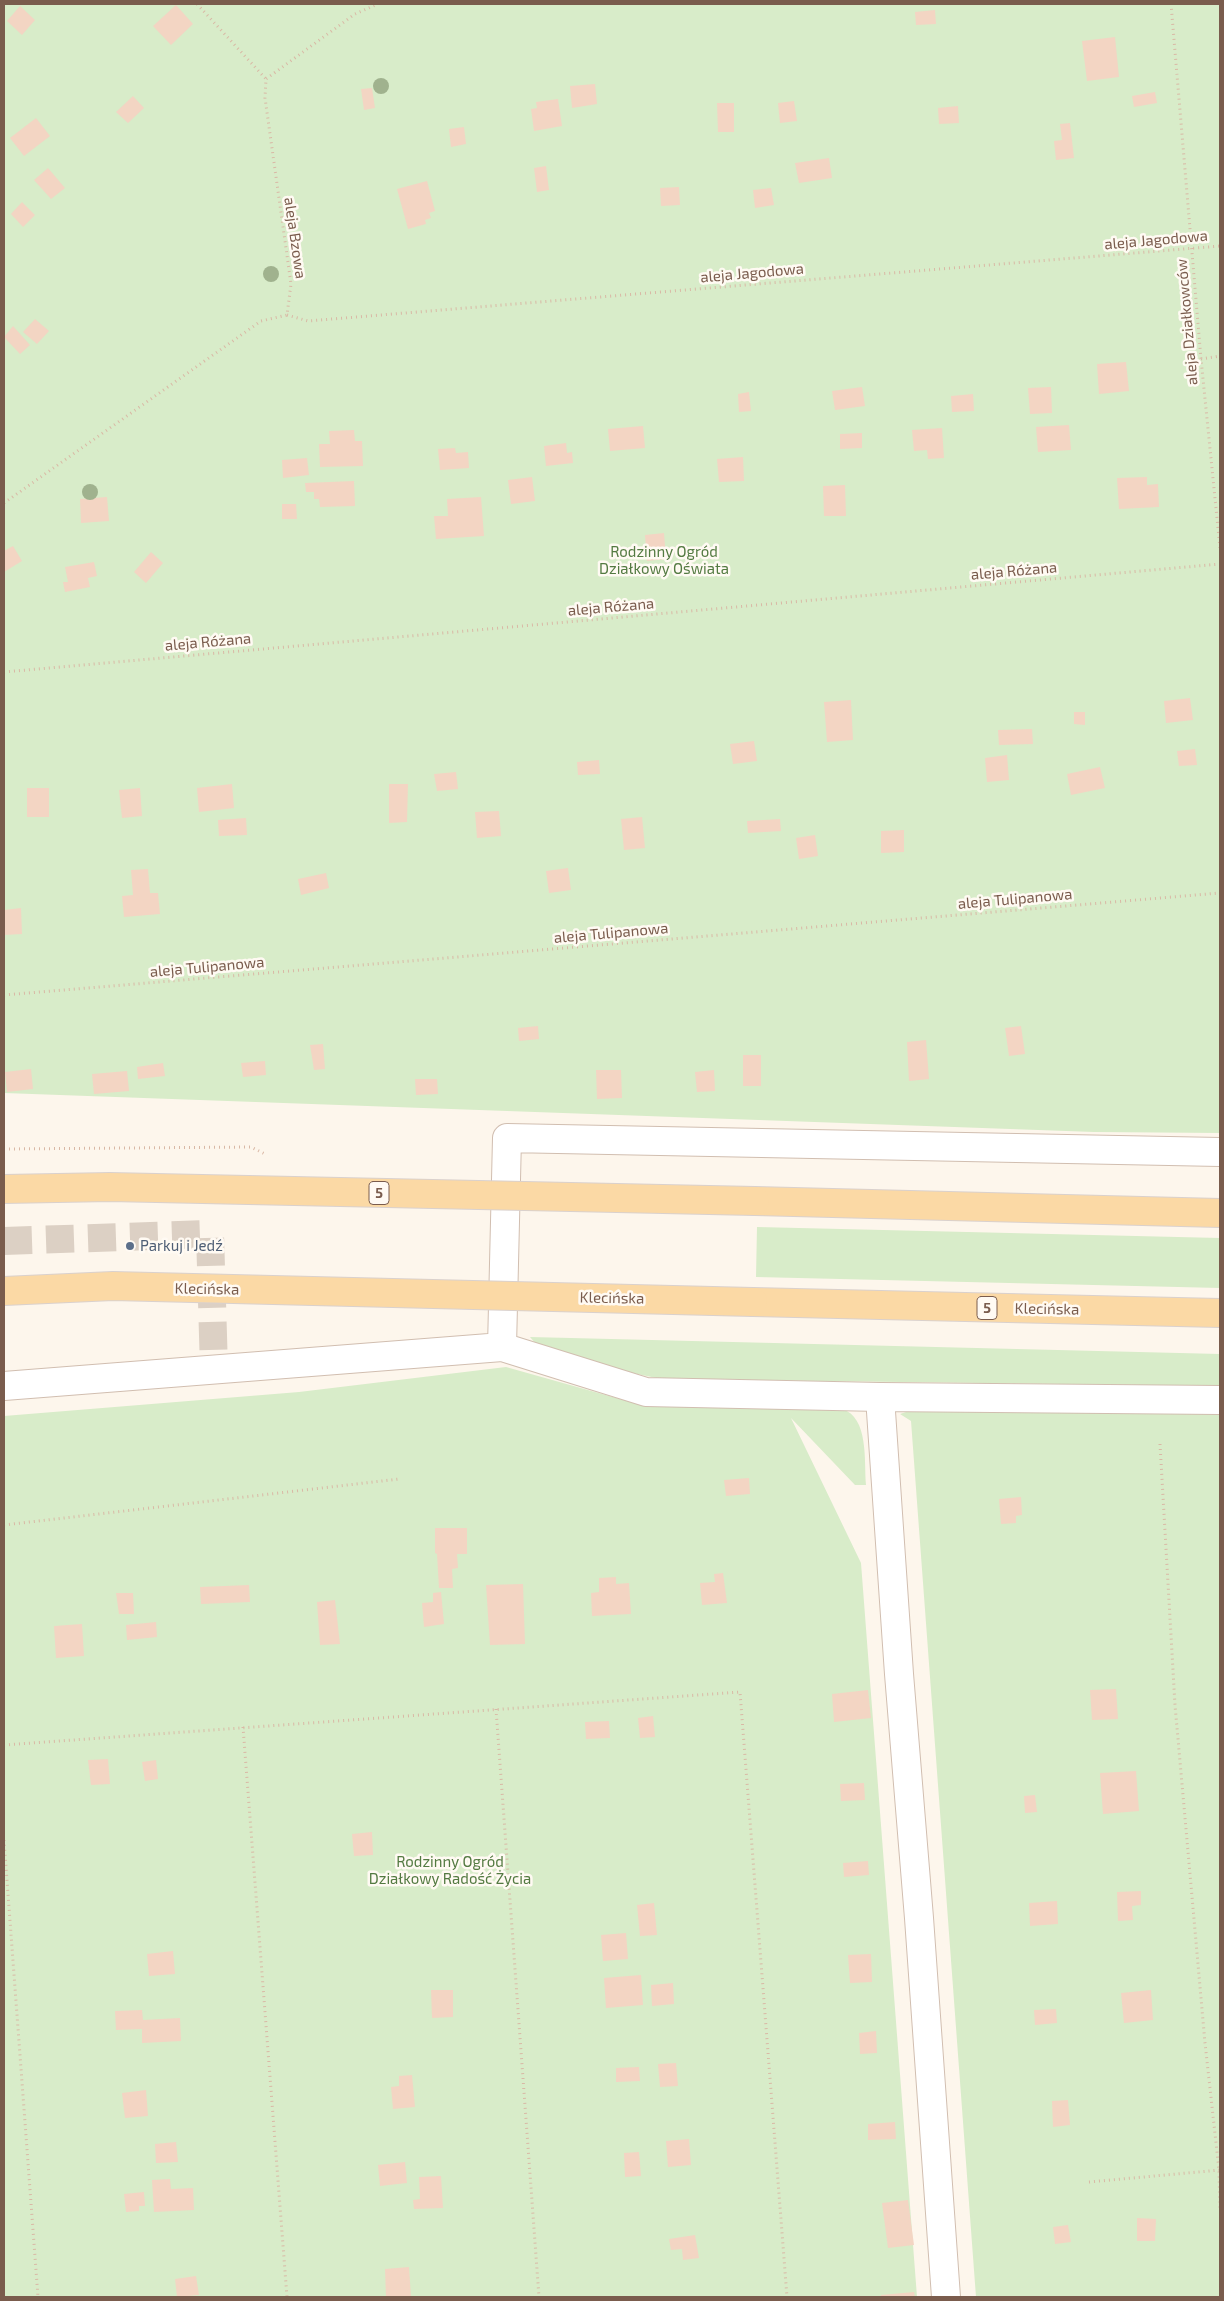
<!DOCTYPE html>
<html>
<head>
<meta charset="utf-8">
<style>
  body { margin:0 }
  #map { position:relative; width:1224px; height:2301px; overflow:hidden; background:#fdf6ec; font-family:"Exo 2",sans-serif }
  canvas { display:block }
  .frame { position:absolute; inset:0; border:5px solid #7a5c4d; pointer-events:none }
</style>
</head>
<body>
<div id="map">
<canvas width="1224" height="2301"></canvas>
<div class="frame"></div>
</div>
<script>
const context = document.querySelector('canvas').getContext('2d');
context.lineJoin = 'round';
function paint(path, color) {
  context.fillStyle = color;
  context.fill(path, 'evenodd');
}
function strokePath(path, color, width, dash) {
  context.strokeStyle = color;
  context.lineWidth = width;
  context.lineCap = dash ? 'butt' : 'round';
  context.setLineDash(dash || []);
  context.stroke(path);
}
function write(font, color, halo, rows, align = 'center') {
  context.font = font + ' "Exo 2",sans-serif';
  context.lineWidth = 5;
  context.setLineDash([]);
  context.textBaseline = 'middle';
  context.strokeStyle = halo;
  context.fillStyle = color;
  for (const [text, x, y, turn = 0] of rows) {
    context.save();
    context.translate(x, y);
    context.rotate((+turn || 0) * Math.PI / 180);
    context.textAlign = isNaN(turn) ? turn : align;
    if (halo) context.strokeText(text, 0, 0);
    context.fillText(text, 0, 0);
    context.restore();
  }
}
paint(new Path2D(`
  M 4,4 L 1220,4 L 1220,1133 L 1094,1132 L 4,1093 Z
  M 757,1227 L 1220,1238 L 1220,1288 L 756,1277 Z
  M 530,1337 L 1220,1354 L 1220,1386 L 661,1379 L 609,1368 L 536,1344 Z
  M 506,1367 L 627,1401 L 650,1404 L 842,1409 C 869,1417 864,1461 866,1485 L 855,1485 L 791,1418 L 861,1563 L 917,2297 L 4,2297 L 4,1416 L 299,1392 Z
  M 915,1409 L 1220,1414 L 1220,2297 L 976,2297 L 911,1421 L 900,1414 Z`), '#d8ecc9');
paint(new Path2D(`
  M 176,5 L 193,24 L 171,45 L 153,26 Z
  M 20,6 L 35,20 L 22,35 L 7,21 Z
  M 935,10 L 936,24 L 916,25 L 915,12 Z
  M 1115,37 L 1119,77 L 1087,81 L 1082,41 Z
  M 595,84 L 597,104 L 572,108 L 570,86 Z
  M 372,88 L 375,108 L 364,110 L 361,89 Z
  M 1155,92 L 1157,103 L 1134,107 L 1132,96 Z
  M 133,96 L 144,108 L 128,123 L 116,112 Z
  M 558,99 L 562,126 L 534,131 L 531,109 L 537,108 L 536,102 Z
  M 794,101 L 797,121 L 780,123 L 778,103 Z
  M 717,103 L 734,103 L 734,132 L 718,132 Z
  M 958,106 L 959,123 L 939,124 L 938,108 Z
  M 36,118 L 50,136 L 24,156 L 10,138 Z
  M 1070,123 L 1074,158 L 1056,160 L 1054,141 L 1062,140 L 1060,124 Z
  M 464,127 L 466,144 L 451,147 L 449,129 Z
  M 829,158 L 832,178 L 799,183 L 795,163 Z
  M 546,166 L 549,190 L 537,192 L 534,168 Z
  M 48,168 L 65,188 L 51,199 L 34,180 Z
  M 427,181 L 435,211 L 429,213 L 431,218 L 425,220 L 426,224 L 408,229 L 397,189 Z
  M 679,187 L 680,205 L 661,206 L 660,188 Z
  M 771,188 L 774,205 L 755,208 L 753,190 Z
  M 22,202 L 35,215 L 23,227 L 11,214 Z
  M 35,319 L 49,331 L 37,344 L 23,332 Z
  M 13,326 L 30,345 L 20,354 L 4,337 Z
  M 1126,362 L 1129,391 L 1099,394 L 1097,364 Z
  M 862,387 L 865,406 L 835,410 L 832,391 Z
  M 1051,387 L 1052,413 L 1030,414 L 1028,388 Z
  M 749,392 L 751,411 L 739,412 L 738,394 Z
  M 973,394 L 974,411 L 952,412 L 951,396 Z
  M 1069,425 L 1071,450 L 1038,452 L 1036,427 Z
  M 643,426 L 645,448 L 610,451 L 608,429 Z
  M 942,428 L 944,458 L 928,459 L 927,450 L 914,451 L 912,430 Z
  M 354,430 L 355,441 L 362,441 L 363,466 L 320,467 L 319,444 L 330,444 L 329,431 Z
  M 862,433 L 862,448 L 840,449 L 840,434 Z
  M 566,443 L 567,453 L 572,452 L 573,463 L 546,466 L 544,446 Z
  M 455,448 L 456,453 L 468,452 L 469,468 L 440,470 L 438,449 Z
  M 743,457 L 744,481 L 719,482 L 717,459 Z
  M 307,458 L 309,475 L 283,478 L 282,460 Z
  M 532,477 L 535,501 L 511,504 L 508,480 Z
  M 1147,477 L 1147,485 L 1158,484 L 1159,507 L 1119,509 L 1117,478 Z
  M 354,481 L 355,506 L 320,507 L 319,499 L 314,499 L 314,492 L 306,492 L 305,483 Z
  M 845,485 L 846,516 L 824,516 L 823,486 Z
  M 107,497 L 109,521 L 81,523 L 80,499 Z
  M 481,497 L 484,536 L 436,539 L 434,516 L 448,516 L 447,499 Z
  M 282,504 L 296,504 L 297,519 L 282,519 Z
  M 664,533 L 666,559 L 647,561 L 645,535 Z
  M 13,546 L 22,561 L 4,572 L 4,551 Z
  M 151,552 L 163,563 L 146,583 L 134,572 Z
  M 94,562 L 97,576 L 88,578 L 90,587 L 65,592 L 63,582 L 68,582 L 65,567 Z
  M 1190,698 L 1193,720 L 1166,723 L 1164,701 Z
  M 851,700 L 853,740 L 827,742 L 824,702 Z
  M 1074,712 L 1085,712 L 1085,725 L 1074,724 Z
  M 1032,729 L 1033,744 L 999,745 L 998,730 Z
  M 754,741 L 757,761 L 733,764 L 730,744 Z
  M 1195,749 L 1197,765 L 1179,766 L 1177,751 Z
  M 1007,755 L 1009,780 L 987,782 L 985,758 Z
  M 599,760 L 600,774 L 578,775 L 577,762 Z
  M 1100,767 L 1105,788 L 1071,795 L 1067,774 Z
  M 456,772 L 458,789 L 437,791 L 434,774 Z
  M 232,784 L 234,808 L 199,812 L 197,788 Z
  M 389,784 L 408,784 L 407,822 L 389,823 Z
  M 27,788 L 49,788 L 49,817 L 27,817 Z
  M 140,788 L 142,816 L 122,818 L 119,790 Z
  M 499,811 L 501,836 L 477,838 L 475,812 Z
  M 642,817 L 645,848 L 624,850 L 621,819 Z
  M 246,818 L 247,835 L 219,836 L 218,820 Z
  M 780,819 L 781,831 L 748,833 L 747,821 Z
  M 904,830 L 904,852 L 881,853 L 881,831 Z
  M 815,835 L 818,856 L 799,859 L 796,838 Z
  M 568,868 L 571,890 L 549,893 L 546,871 Z
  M 148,869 L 150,893 L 158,893 L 160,914 L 124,917 L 122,896 L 133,895 L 131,870 Z
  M 326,873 L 329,888 L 301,895 L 298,879 Z
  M 21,908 L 22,934 L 4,935 L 4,910 Z
  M 538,1026 L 539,1039 L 519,1041 L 518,1028 Z
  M 1021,1026 L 1025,1054 L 1009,1056 L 1005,1028 Z
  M 926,1040 L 929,1079 L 909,1081 L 907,1042 Z
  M 323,1044 L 325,1069 L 314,1070 L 310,1045 Z
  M 743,1055 L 761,1055 L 761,1086 L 743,1086 Z
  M 265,1061 L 266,1075 L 243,1077 L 241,1063 Z
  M 163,1063 L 165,1076 L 138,1079 L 137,1067 Z
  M 31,1069 L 33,1089 L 7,1092 L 5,1072 Z
  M 596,1070 L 621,1070 L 622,1098 L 597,1099 Z
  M 714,1070 L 715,1091 L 697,1092 L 695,1072 Z
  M 127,1071 L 129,1091 L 94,1094 L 92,1074 Z
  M 415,1079 L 437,1079 L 438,1094 L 416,1095 Z
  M 749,1478 L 750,1494 L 726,1496 L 724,1480 Z
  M 1021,1497 L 1022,1515 L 1016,1516 L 1016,1523 L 1001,1524 L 999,1499 Z
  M 435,1528 L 467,1528 L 467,1554 L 457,1554 L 458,1568 L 452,1569 L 453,1588 L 439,1588 L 437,1554 L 435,1553 Z
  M 723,1573 L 727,1603 L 702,1605 L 700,1583 L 715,1582 L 714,1574 Z
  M 616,1577 L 616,1584 L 629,1583 L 631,1614 L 592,1616 L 591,1593 L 599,1592 L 599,1578 Z
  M 523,1584 L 525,1644 L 490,1645 L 486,1585 Z
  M 249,1585 L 250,1602 L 201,1604 L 200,1587 Z
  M 441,1592 L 444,1624 L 424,1627 L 422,1603 L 433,1602 L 433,1593 Z
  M 116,1593 L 133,1593 L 134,1614 L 119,1614 Z
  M 335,1600 L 340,1644 L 320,1645 L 317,1602 Z
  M 156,1622 L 157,1637 L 127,1640 L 126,1625 Z
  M 82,1624 L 84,1656 L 56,1658 L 54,1626 Z
  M 1116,1689 L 1118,1719 L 1092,1720 L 1090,1690 Z
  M 868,1690 L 871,1718 L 834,1722 L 832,1694 Z
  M 653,1716 L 655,1737 L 640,1738 L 638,1718 Z
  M 609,1721 L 610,1738 L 586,1739 L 585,1722 Z
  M 108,1759 L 110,1784 L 91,1785 L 88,1760 Z
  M 156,1760 L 158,1779 L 145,1781 L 142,1762 Z
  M 1136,1771 L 1139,1811 L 1103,1814 L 1100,1773 Z
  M 864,1783 L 865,1800 L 841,1801 L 840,1784 Z
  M 1035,1795 L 1037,1812 L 1025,1813 L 1024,1796 Z
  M 372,1832 L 373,1855 L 354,1856 L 352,1834 Z
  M 868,1861 L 869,1875 L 844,1877 L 843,1863 Z
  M 1141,1891 L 1141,1905 L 1132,1906 L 1133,1920 L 1118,1921 L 1117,1892 Z
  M 1057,1901 L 1058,1924 L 1030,1926 L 1029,1903 Z
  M 654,1903 L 657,1935 L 640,1936 L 637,1905 Z
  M 626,1933 L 628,1959 L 603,1961 L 601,1935 Z
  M 173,1951 L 175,1974 L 149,1976 L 147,1954 Z
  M 871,1954 L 872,1982 L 850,1983 L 848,1955 Z
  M 641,1975 L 643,2005 L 606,2008 L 604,1978 Z
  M 673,1983 L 674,2004 L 652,2006 L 651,1985 Z
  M 431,1990 L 453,1990 L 453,2017 L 432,2018 Z
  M 1151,1990 L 1153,2020 L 1124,2023 L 1121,1993 Z
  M 1056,2009 L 1057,2023 L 1035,2025 L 1034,2010 Z
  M 142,2010 L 143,2020 L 180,2018 L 181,2041 L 142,2043 L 142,2029 L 116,2030 L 115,2011 Z
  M 876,2031 L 877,2053 L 860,2054 L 859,2033 Z
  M 676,2063 L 678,2086 L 660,2087 L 658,2064 Z
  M 639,2067 L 640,2081 L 616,2082 L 616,2068 Z
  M 412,2075 L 415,2107 L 393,2109 L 391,2087 L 399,2086 L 399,2076 Z
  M 146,2090 L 148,2116 L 125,2118 L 122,2093 Z
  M 1068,2100 L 1070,2125 L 1053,2127 L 1052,2101 Z
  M 895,2122 L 896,2139 L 868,2140 L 868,2124 Z
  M 689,2139 L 691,2165 L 668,2167 L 666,2141 Z
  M 176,2142 L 178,2162 L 156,2163 L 155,2144 Z
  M 639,2152 L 641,2176 L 625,2177 L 624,2153 Z
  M 405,2162 L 407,2183 L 380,2186 L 378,2165 Z
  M 441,2176 L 443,2208 L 414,2209 L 413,2200 L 420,2199 L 419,2177 Z
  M 170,2179 L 171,2189 L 193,2188 L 194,2210 L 154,2212 L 152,2180 Z
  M 144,2192 L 145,2206 L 139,2206 L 139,2211 L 126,2212 L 124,2194 Z
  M 908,2200 L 914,2245 L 888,2248 L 882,2203 Z
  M 1137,2218 L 1156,2219 L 1155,2241 L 1137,2241 Z
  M 1068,2225 L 1071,2242 L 1055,2244 L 1053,2227 Z
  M 695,2235 L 699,2258 L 683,2260 L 682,2249 L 671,2250 L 669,2239 Z
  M 409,2267 L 411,2297 L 386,2297 L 385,2269 Z
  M 196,2276 L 199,2295 L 177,2297 L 175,2279 Z
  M 914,2292 L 915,2297 L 881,2297 L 881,2295 Z`), '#f3d5c3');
strokePath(new Path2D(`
  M 4,1241 L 210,1234 L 214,1369`), '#dcd0c4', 28, [28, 14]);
const minor = new Path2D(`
  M 502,1347 L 507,1138 L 1220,1152
  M 4,1386 L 502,1347 L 646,1392 L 880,1397 L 1220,1400
  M 880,1397 L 899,1674 L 919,1918 L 946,2297`);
const major = new Path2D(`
  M 755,1201 L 1220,1213
  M 753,1302 L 1220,1313`);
strokePath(minor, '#d1beb0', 30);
strokePath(major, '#dad1cd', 30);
strokePath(new Path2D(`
  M 197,4 L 266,79
  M 1171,4 L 1201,359 L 1220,548
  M 287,315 L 308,321 L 1220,246
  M 1201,359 L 1220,356
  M 4,503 L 261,321 L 287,315 L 291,284 L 265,98 L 266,79 L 355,14 L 378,4
  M 4,672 L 1220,564
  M 4,995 L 1220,893
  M 4,1149 L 251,1147 L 265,1154
  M 1160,1444 L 1175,1705 L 1205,2043 L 1219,2170 L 1220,2210
  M 4,1525 L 399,1479
  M 496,1709 L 539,2297
  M 243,1727 L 287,2297
  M 4,1745 L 740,1692 L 787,2297
  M 4,1840 L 38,2297
  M 1089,2182 L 1220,2170`), '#d9b8a5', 3, [1, 4]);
strokePath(minor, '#fff', 28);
strokePath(major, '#fbd9a5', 28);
const majorBridge = new Path2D(`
  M 4,1189 L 110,1187 L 755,1201
  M 4,1291 L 113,1286 L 753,1302`);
strokePath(majorBridge, '#dad1cd', 30, []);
strokePath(majorBridge, '#fbd9a5', 28);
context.fillStyle = '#a0b28e';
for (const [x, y] of [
  [381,86],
  [271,274],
  [90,492]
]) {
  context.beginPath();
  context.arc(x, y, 8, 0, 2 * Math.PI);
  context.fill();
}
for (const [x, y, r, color] of [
  [130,1246,5,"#5c6f8a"]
]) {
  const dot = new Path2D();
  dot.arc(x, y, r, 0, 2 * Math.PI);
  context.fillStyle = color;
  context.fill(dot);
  strokePath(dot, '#fffaf3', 2);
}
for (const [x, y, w] of [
  [379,1193,20],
  [987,1308,20]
]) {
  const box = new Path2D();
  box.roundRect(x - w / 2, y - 11.5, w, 23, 4);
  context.fillStyle = '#fffaf3';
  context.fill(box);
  strokePath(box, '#7a5c4d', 1);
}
write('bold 14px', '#7a5c4d', null, [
  ["5",379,1193],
  ["5",987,1308]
]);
write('15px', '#7a5c4d', '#fffaf3', [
  ["aleja Bzowa",295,238,82],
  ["aleja Jagodowa",1156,240,-5],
  ["aleja Jagodowa",752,273,-5],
  ["aleja Działkowców",1187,322,-95],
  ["aleja Różana",1014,571,-5],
  ["aleja Różana",611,607,-5],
  ["aleja Różana",208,642,-5],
  ["aleja Tulipanowa",1015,899,-5],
  ["aleja Tulipanowa",611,933,-5],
  ["aleja Tulipanowa",207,967,-5],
  ["Klecińska",207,1289,1],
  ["Klecińska",612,1298,1],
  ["Klecińska",1047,1309,1]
]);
write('15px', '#537a41', '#fffaf3', [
  ["Rodzinny Ogród",664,552],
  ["Działkowy Oświata",664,569],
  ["Rodzinny Ogród",450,1862],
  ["Działkowy Radość Życia",450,1879]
]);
write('15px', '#4e5e75', '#fffaf3', [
  ["Parkuj i Jedź",140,1246]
], 'left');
</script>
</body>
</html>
